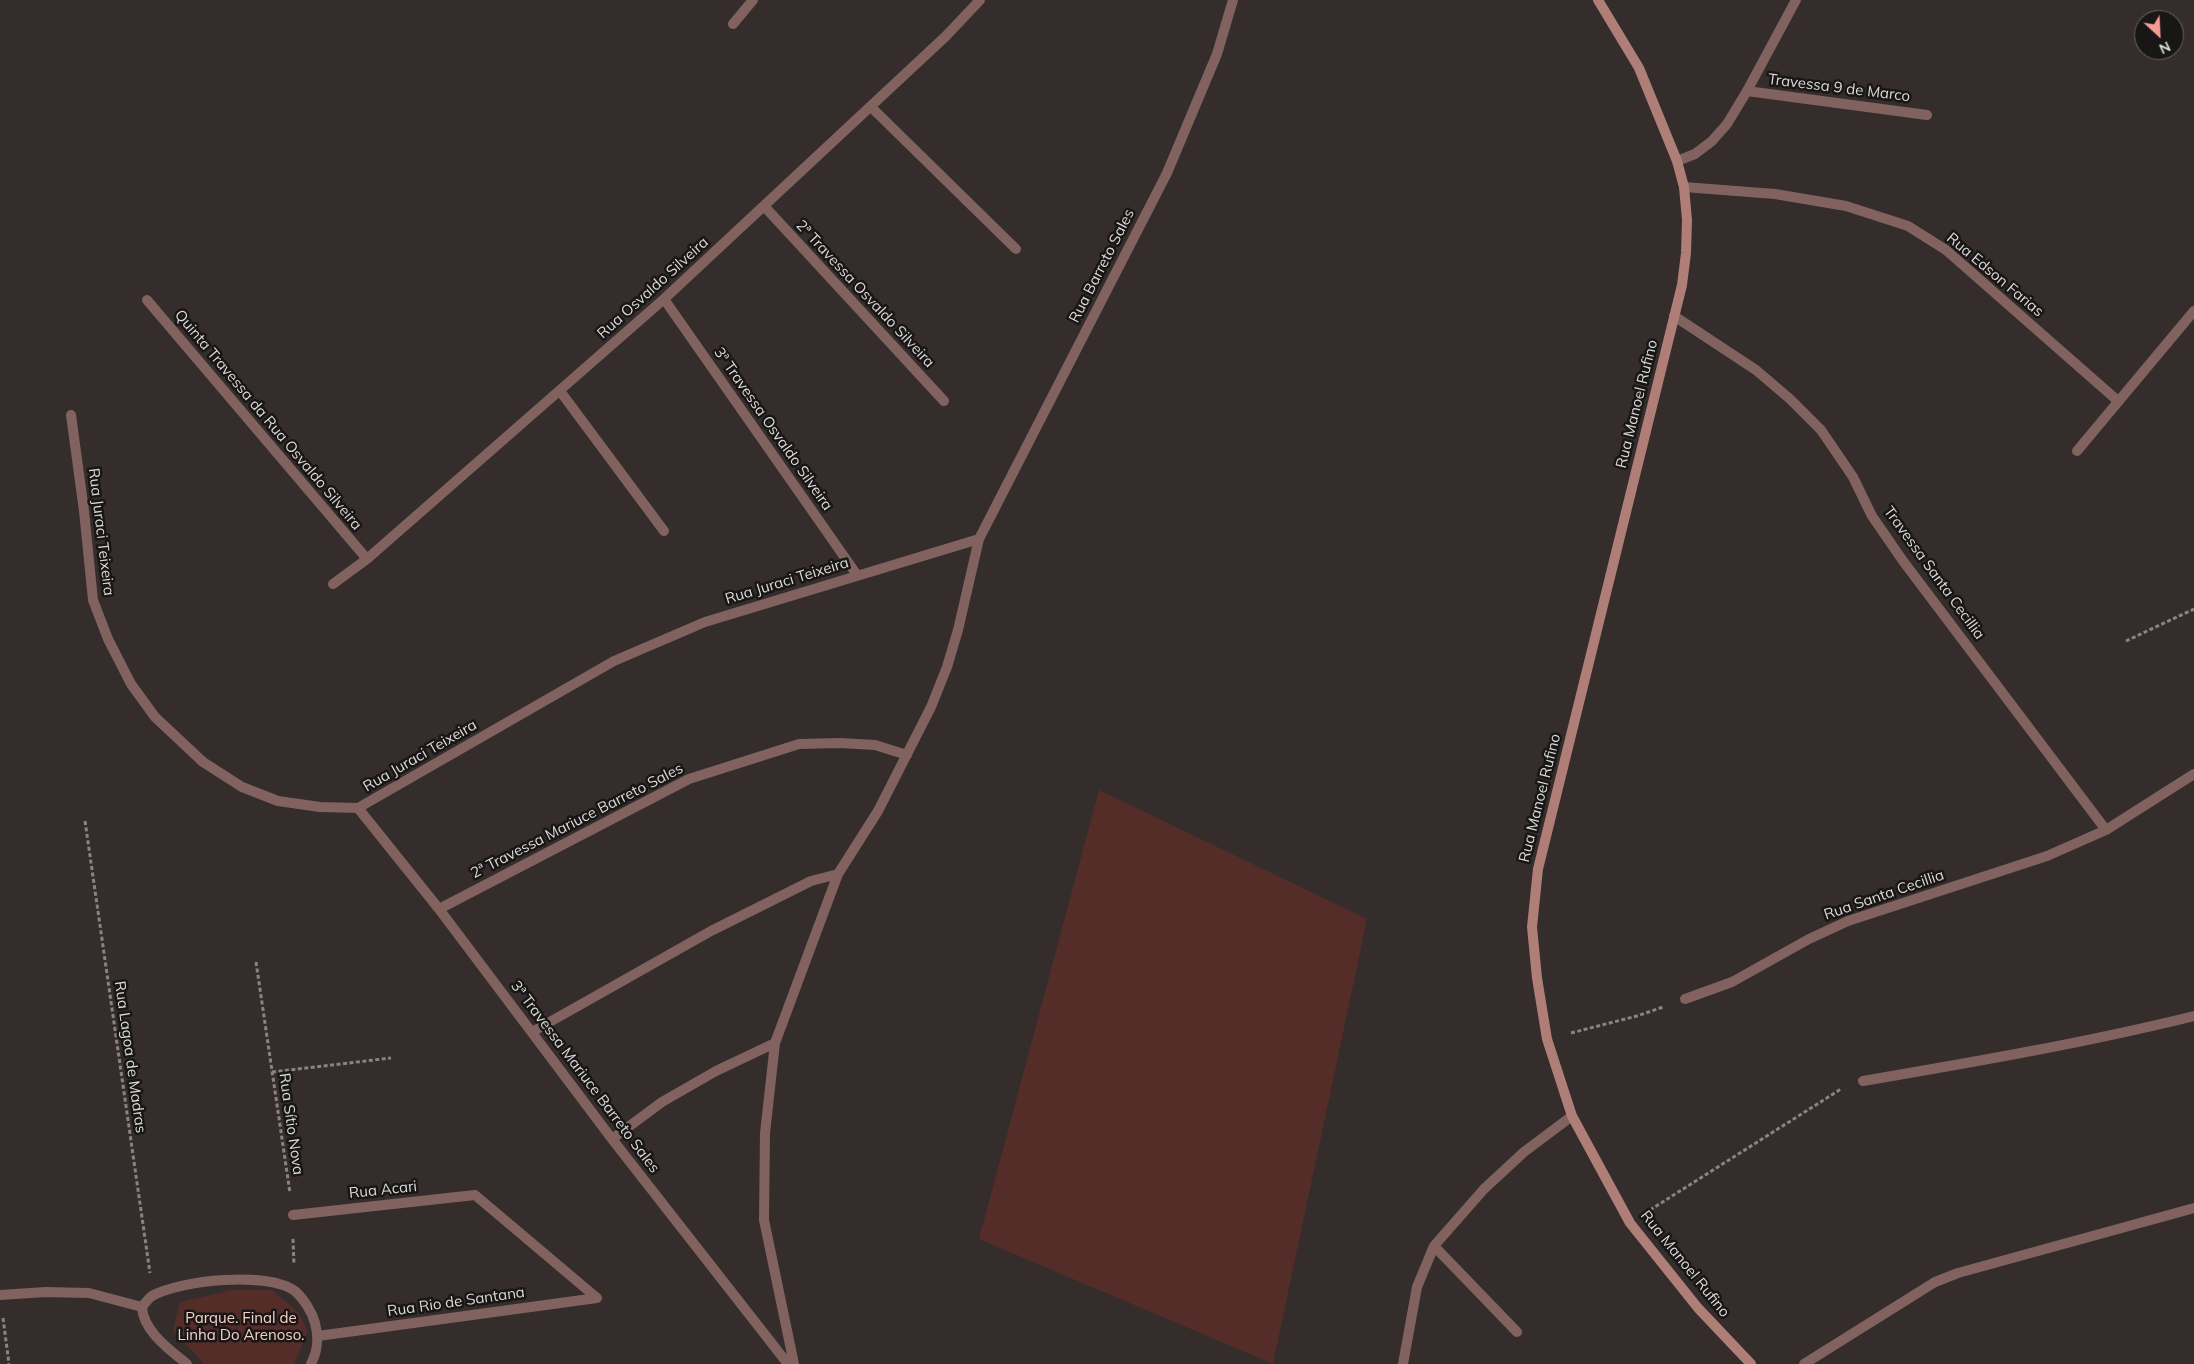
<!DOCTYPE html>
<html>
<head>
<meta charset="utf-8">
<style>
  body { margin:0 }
  #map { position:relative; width:2194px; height:1364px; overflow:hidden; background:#342d2c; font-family:Mulish,sans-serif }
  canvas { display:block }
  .north { position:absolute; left:2134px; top:10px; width:50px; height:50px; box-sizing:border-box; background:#191616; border:1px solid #676464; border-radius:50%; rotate:155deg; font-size:14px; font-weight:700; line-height:20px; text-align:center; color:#ddd9d9 }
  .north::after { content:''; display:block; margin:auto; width:18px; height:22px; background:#f59c92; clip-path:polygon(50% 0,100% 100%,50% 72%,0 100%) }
</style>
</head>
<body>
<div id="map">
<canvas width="2194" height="1364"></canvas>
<div class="north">N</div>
</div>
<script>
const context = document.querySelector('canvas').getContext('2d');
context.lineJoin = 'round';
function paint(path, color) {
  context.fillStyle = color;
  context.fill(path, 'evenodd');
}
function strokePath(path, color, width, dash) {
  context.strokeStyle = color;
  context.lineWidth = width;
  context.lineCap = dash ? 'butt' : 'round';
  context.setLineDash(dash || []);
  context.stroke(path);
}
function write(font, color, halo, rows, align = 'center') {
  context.font = font + ' Mulish,sans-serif';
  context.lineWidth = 5;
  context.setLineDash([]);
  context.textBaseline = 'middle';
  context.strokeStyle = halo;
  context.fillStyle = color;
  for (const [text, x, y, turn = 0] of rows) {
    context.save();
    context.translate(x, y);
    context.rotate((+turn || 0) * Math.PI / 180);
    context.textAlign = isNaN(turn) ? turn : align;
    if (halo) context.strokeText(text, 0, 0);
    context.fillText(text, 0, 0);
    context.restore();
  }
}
paint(new Path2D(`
  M 1099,790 L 1367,919 L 1273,1364 L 979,1239 Z
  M 233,1290 L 272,1290 L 298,1312 L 308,1331 L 294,1364 L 204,1364 L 173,1330 L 180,1302 Z`), '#542d29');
strokePath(new Path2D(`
  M 2126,641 L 2194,609
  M 85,821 L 150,1273
  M 256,962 L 290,1193
  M 1571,1033 L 1637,1016 L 1663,1007
  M 272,1072 L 391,1058
  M 1650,1210 L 1841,1089
  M 293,1239 L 294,1265
  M 3,1318 L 9,1364`), '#898383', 3, [4, 2.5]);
strokePath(new Path2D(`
  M 1677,161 L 1695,154 L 1712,141 L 1727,124 L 1747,91 L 1796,0
  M 293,1215 L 475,1195 L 597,1298
  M 318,1336 L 597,1298`), '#81625e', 10);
strokePath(new Path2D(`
  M 733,24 L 753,0
  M 1747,91 L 1927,115
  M 871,107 L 1016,249
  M 1684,187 L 1775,194 L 1846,206 L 1908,226 L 1946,250 L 2118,401
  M 764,206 L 944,401
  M 664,299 L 857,575
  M 147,300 L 367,559
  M 1674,316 L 1756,370 L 1790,399 L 1821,430 L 1853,477 L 1872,516 L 1903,561 L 2106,830
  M 560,391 L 664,531
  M 71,415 L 84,511 L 93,600 L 108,639 L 131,684 L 155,717 L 203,762 L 242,787 L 278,801 L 320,807 L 358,808 L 614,661 L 705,622 L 979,539
  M 2077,451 L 2194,311
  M 333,584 L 367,559 L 664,299 L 946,36 L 980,0
  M 358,808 L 439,909 L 612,1139 L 788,1364
  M 439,909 L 689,779 L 799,744 L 840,743 L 875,745 L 907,755
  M 1685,999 L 1732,982 L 1809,939 L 1848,921 L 2047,856 L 2106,830 L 2194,774
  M 532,1032 L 711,931 L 811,881 L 838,874
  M 775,1043 L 765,1133 L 764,1220 L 794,1364
  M 1863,1081 C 1974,1062 2084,1043 2194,1016
  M 612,1139 L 662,1102 L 716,1071 L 775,1043 L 838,874 L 878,811 L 931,707 L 947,667 L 958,630 L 979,539 L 1167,173 L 1217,54 L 1233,0
  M 1434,1246 L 1517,1332
  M 0,1295 L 46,1292 L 89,1293 L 142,1307
  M 187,1364 C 170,1350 143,1331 142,1307 C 145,1303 148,1299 152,1296 C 181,1280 267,1271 295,1291 C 304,1299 312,1312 315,1323 C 319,1338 318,1350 311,1364
  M 1403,1364 L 1417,1287 L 1434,1246 L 1484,1189 L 1524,1152 L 1572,1116
  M 1804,1364 L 1935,1282 L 1958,1273 L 2194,1208`), '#81625e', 10);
strokePath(new Path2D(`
  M 1598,0 L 1639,68 L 1677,161 L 1684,187 L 1687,220 L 1686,253 L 1682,285 L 1538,869 L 1532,927 L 1537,978 L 1547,1039 L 1572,1116 L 1630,1223 L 1698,1308 L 1751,1364`), '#ae7e77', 10);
write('15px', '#ddd9d9', '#191616', [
  ["Travessa 9 de Marco",1839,88,7],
  ["Rua Barreto Sales",1102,266,-63],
  ["Rua Edson Farias",1995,275,40],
  ["Rua Osvaldo Silveira",653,288,-42],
  ["2ª Travessa Osvaldo Silveira",865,294,47],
  ["Rua Manoel Rufino",1637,404,-76],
  ["Quinta Travessa da Rua Osvaldo Silveira",268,420,50],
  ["3ª Travessa Osvaldo Silveira",773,429,55],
  ["Rua Juraci Teixeira",101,532,83],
  ["Travessa Santa Cecillia",1934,573,54],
  ["Rua Juraci Teixeira",787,581,-17],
  ["Rua Juraci Teixeira",420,756,-30],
  ["Rua Manoel Rufino",1540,798,-76],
  ["2ª Travessa Mariuce Barreto Sales",577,821,-27],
  ["Rua Santa Cecillia",1884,895,-19],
  ["Rua Lagoa de Madras",130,1057,82],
  ["3ª Travessa Mariuce Barreto Sales",585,1077,53],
  ["Rua Sítio Nova",291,1124,82],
  ["Rua Acari",383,1190,-6],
  ["Rua Manoel Rufino",1685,1264,51],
  ["Rua Rio de Santana",456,1302,-8]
]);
write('15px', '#f8cec8', '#191616', [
  ["Parque. Final de",241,1318],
  ["Linha Do Arenoso.",241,1335]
]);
</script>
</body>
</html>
